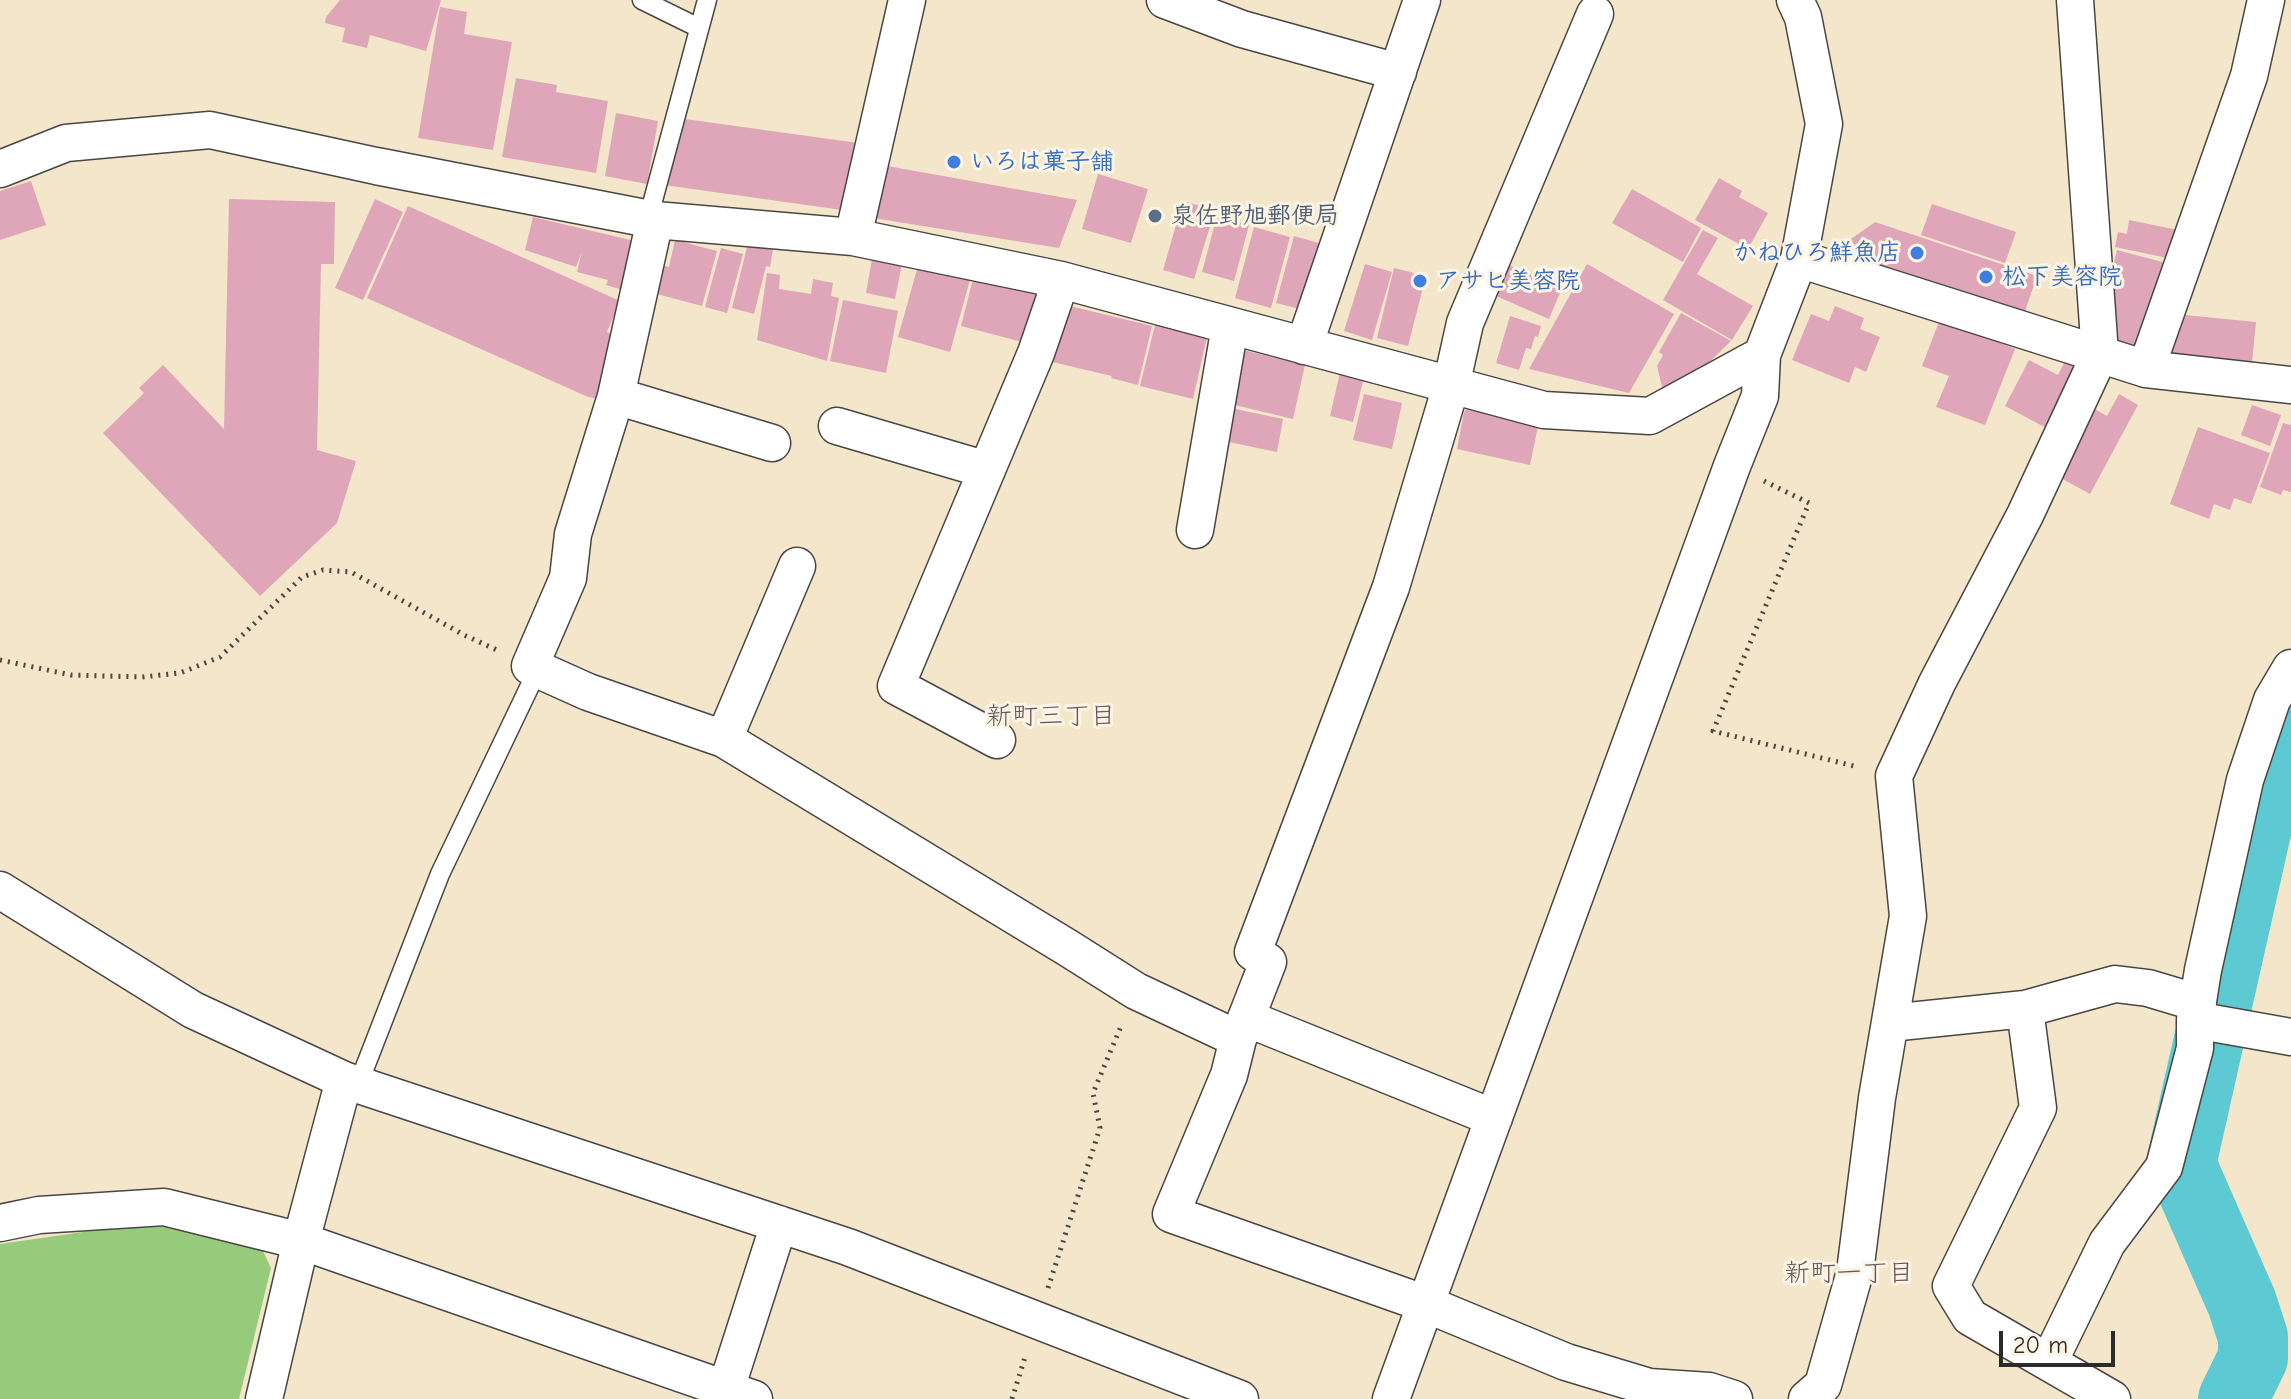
<!DOCTYPE html>
<html>
<head>
<meta charset="utf-8">
<style>
  body { margin:0 }
  #map { position:relative; width:2291px; height:1399px; overflow:hidden; background:#f4e6cb; font-family:"Comic Neue",sans-serif }
  canvas { display:block }
  .scale { position:absolute; left:1999px; top:1331px; width:116px; height:36px; box-sizing:border-box; border:4px solid #2b2b2b; border-top:0; padding-left:10px; font-size:24px; line-height:28px; white-space:nowrap; color:#2b2b2b; -webkit-text-stroke:6px #fcf5e5; paint-order:stroke }
</style>
</head>
<body>
<div id="map">
<canvas width="2291" height="1399"></canvas>
<div class="scale">20 m</div>
</div>
<script>
const context = document.querySelector('canvas').getContext('2d');
context.lineJoin = 'round';
function paint(path, color) {
  context.fillStyle = color;
  context.fill(path, 'evenodd');
}
function strokePath(path, color, width, dash) {
  context.strokeStyle = color;
  context.lineWidth = width;
  context.lineCap = dash ? 'butt' : 'round';
  context.setLineDash(dash || []);
  context.stroke(path);
}
function write(font, color, halo, rows, align = 'center') {
  context.font = font + ' "Comic Neue","Klee One",sans-serif';
  context.lineWidth = 6;
  context.setLineDash([]);
  context.textBaseline = 'middle';
  context.strokeStyle = halo;
  context.fillStyle = color;
  for (const [text, x, y, turn = 0] of rows) {
    context.save();
    context.translate(x, y);
    context.rotate((+turn || 0) * Math.PI / 180);
    context.textAlign = isNaN(turn) ? turn : align;
    if (halo) context.strokeText(text, 0, 0);
    context.fillText(text, 0, 0);
    context.restore();
  }
}
paint(new Path2D(`
  M 145,1223 L 262,1249 L 271,1268 L 239,1399 L 0,1399 L 0,1244 Z`), '#96cb7c');
strokePath(new Path2D(`
  M 2233,1399 L 2253,1358 L 2253,1337 L 2242,1303 L 2181,1164 L 2276,743 L 2291,703`), '#5cc9d3', 70);
paint(new Path2D(`
  M 340,0 L 441,0 L 426,51 L 370,35 L 367,48 L 342,42 L 345,28 L 325,23 L 326,17 Z
  M 440,7 L 467,12 L 464,34 L 512,42 L 493,150 L 418,138 Z
  M 516,78 L 557,85 L 556,92 L 608,101 L 596,173 L 502,157 Z
  M 616,113 L 658,121 L 647,184 L 605,176 Z
  M 678,118 L 858,143 L 849,211 L 664,185 Z
  M 876,164 L 1077,200 L 1059,248 L 867,217 Z
  M 1098,174 L 1148,189 L 1131,243 L 1082,229 Z
  M 1719,178 L 1742,191 L 1739,197 L 1768,213 L 1748,249 L 1695,220 Z
  M 31,181 L 46,225 L 0,240 L 0,191 Z
  M 1632,189 L 1701,228 L 1683,262 L 1612,223 Z
  M 229,199 L 335,202 L 334,264 L 321,264 L 317,450 L 356,461 L 337,523 L 260,596 L 103,433 L 144,393 L 139,388 L 163,365 L 224,429 Z
  M 375,199 L 403,212 L 363,300 L 335,288 Z
  M 1183,201 L 1215,210 L 1194,279 L 1163,270 Z
  M 1932,204 L 2016,232 L 2005,263 L 1921,235 Z
  M 408,206 L 620,301 L 607,332 L 615,336 L 599,399 L 588,397 L 367,298 Z
  M 1217,216 L 1249,225 L 1234,281 L 1202,272 Z
  M 533,217 L 639,242 L 626,291 L 606,285 L 608,280 L 577,272 L 582,251 L 576,267 L 525,250 Z
  M 2129,220 L 2178,230 L 2172,259 L 2115,247 L 2118,232 L 2127,234 Z
  M 1875,222 L 2037,276 L 2024,314 L 1862,259 L 1851,239 Z
  M 1254,227 L 1290,237 L 1271,308 L 1235,298 Z
  M 1703,230 L 1718,238 L 1697,274 L 1753,306 L 1732,340 L 1663,300 Z
  M 1294,236 L 1326,245 L 1308,311 L 1276,303 Z
  M 675,240 L 717,251 L 702,306 L 646,291 L 653,263 L 669,267 Z
  M 748,243 L 774,244 L 770,267 L 766,266 L 754,314 L 732,308 Z
  M 721,248 L 743,254 L 727,313 L 705,307 Z
  M 874,248 L 904,254 L 895,299 L 866,293 Z
  M 2117,250 L 2174,265 L 2147,352 L 2110,340 L 2109,283 Z
  M 921,255 L 973,269 L 950,352 L 898,337 Z
  M 1365,264 L 1392,272 L 1372,340 L 1344,331 Z
  M 1587,264 L 1674,314 L 1629,393 L 1529,369 Z
  M 1509,265 L 1562,288 L 1549,319 L 1496,296 Z
  M 1394,268 L 1426,276 L 1408,346 L 1377,338 Z
  M 975,271 L 1043,289 L 1030,344 L 961,326 Z
  M 767,273 L 780,275 L 779,289 L 811,294 L 813,279 L 833,283 L 831,296 L 839,298 L 827,361 L 757,340 Z
  M 843,300 L 898,311 L 886,373 L 830,361 Z
  M 1062,304 L 1152,326 L 1138,385 L 1111,378 L 1112,376 L 1048,361 Z
  M 1835,306 L 1864,318 L 1860,329 L 1880,337 L 1866,372 L 1855,367 L 1849,383 L 1792,360 L 1811,314 L 1829,321 Z
  M 1681,313 L 1731,341 L 1692,379 L 1663,391 L 1657,366 L 1663,355 L 1659,352 Z
  M 2175,314 L 2256,322 L 2252,363 L 2166,355 Z
  M 1510,316 L 1541,326 L 1538,337 L 1535,336 L 1531,349 L 1526,348 L 1519,370 L 1496,363 Z
  M 1940,319 L 2015,349 L 1985,425 L 1936,407 L 1949,376 L 1922,366 Z
  M 1155,325 L 1207,337 L 1193,399 L 1140,386 Z
  M 1239,349 L 1305,365 L 1293,419 L 1226,403 Z
  M 2029,360 L 2058,375 L 2065,361 L 2083,370 L 2052,431 L 2005,406 Z
  M 1341,368 L 1365,373 L 1353,422 L 1330,416 Z
  M 1364,394 L 1402,403 L 1392,449 L 1353,440 Z
  M 2119,394 L 2138,405 L 2090,494 L 2057,476 L 2093,408 L 2107,416 Z
  M 2252,405 L 2281,415 L 2270,446 L 2241,435 Z
  M 1469,406 L 1539,421 L 1530,465 L 1457,449 L 1464,412 Z
  M 1226,407 L 1283,419 L 1277,452 L 1219,440 Z
  M 2283,423 L 2291,425 L 2291,492 L 2283,490 L 2281,495 L 2260,487 Z
  M 2198,427 L 2270,453 L 2251,504 L 2234,498 L 2230,510 L 2214,504 L 2209,519 L 2170,504 Z`), '#dfa6ba');
const service = new Path2D(`
  M 642,0 L 699,28
  M 648,219 L 707,0
  M 358,1085 L 440,874 L 538,669`);
const minor = new Path2D(`
  M 1165,0 L 1242,29 L 1398,72
  M 1595,14 L 1465,323 L 1451,386 L 1391,587 L 1253,952 L 1268,962 L 1238,1039 L 1229,1075 L 1171,1214 L 1426,1304 L 1566,1362 L 1649,1387 L 1709,1391 L 1734,1399
  M 0,169 L 66,143 L 210,130 L 376,166 L 655,220 L 853,237 L 1061,280 L 1544,410 L 1650,416 L 1762,355 L 1799,259 L 1824,124 L 1803,17 L 1795,0
  M 655,220 L 616,396 L 573,534 L 568,578 L 530,666 L 588,692 L 724,739 L 1068,948 L 1136,991 L 1238,1039
  M 853,237 L 907,0
  M 1799,259 L 2146,369 L 2291,385
  M 1304,346 L 1422,0
  M 2146,369 L 2249,76 L 2266,0
  M 616,396 L 772,443
  M 837,426 L 987,470
  M 1195,530 L 1230,326
  M 724,739 L 797,566
  M 997,740 L 896,686 L 1036,353 L 1061,280
  M 0,890 L 193,1010 L 344,1080 L 848,1247 L 1240,1399
  M 2025,1009 L 2038,1108 L 1951,1286 L 1970,1317 L 2112,1399
  M 1246,1018 L 1494,1118
  M 2195,1020 L 2291,1037
  M 1890,1023 L 2025,1009 L 2115,984 L 2148,988 L 2198,1003
  M 0,1223 L 39,1215 L 164,1207 L 301,1241 L 754,1399
  M 2049,1362 L 2107,1243 L 2164,1167 L 2195,1048 L 2195,1020 L 2203,970 L 2245,780 L 2272,700 L 2291,668
  M 726,1389 L 779,1224
  M 264,1399 L 301,1241 L 344,1080
  M 1391,1399 L 1732,466 L 1760,396 L 1762,355
  M 1807,1399 L 1823,1385 L 1855,1272 L 1877,1098 L 1908,916 L 1894,776 L 1937,683 L 2025,515 L 2100,354 L 2075,0`);
strokePath(service, '#494743', 21);
strokePath(minor, '#494743', 39);
strokePath(new Path2D(`
  M 1764,481 L 1809,503 L 1713,731 L 1858,767
  M 0,660 L 71,675 L 142,677 L 180,673 L 220,657 L 302,577 L 323,570 L 351,572 L 464,635 L 497,650
  M 1048,1288 L 1100,1128 L 1093,1093 L 1122,1024
  M 1012,1399 L 1026,1354`), '#494743', 5, [2, 6]);
strokePath(service, '#fff', 18);
strokePath(minor, '#fff', 36);
for (const [x, y, r, color] of [
  [954,162,8,"#3f7fe0"],
  [1155,216,8,"#5c6f8a"],
  [1917,253,8,"#3f7fe0"],
  [1986,277,8,"#3f7fe0"],
  [1420,281,8,"#3f7fe0"]
]) {
  const dot = new Path2D();
  dot.arc(x, y, r, 0, 2 * Math.PI);
  context.fillStyle = color;
  context.fill(dot);
  strokePath(dot, '#fcf5e5', 3);
}
write('bold 24px', '#366cbe', '#fcf5e5', [
  ["いろは菓子舗",970,162],
  ["かねひろ鮮魚店",1901,253,"right"],
  ["松下美容院",2002,277],
  ["アサヒ美容院",1436,281]
], 'left');
write('bold 24px', '#4e5e75', '#fcf5e5', [
  ["泉佐野旭郵便局",1171,216]
], 'left');
write('26px', '#6a565d', '#fcf5e5', [
  ["新町三丁目",1051,717],
  ["新町一丁目",1849,1274]
]);
</script>
</body>
</html>
